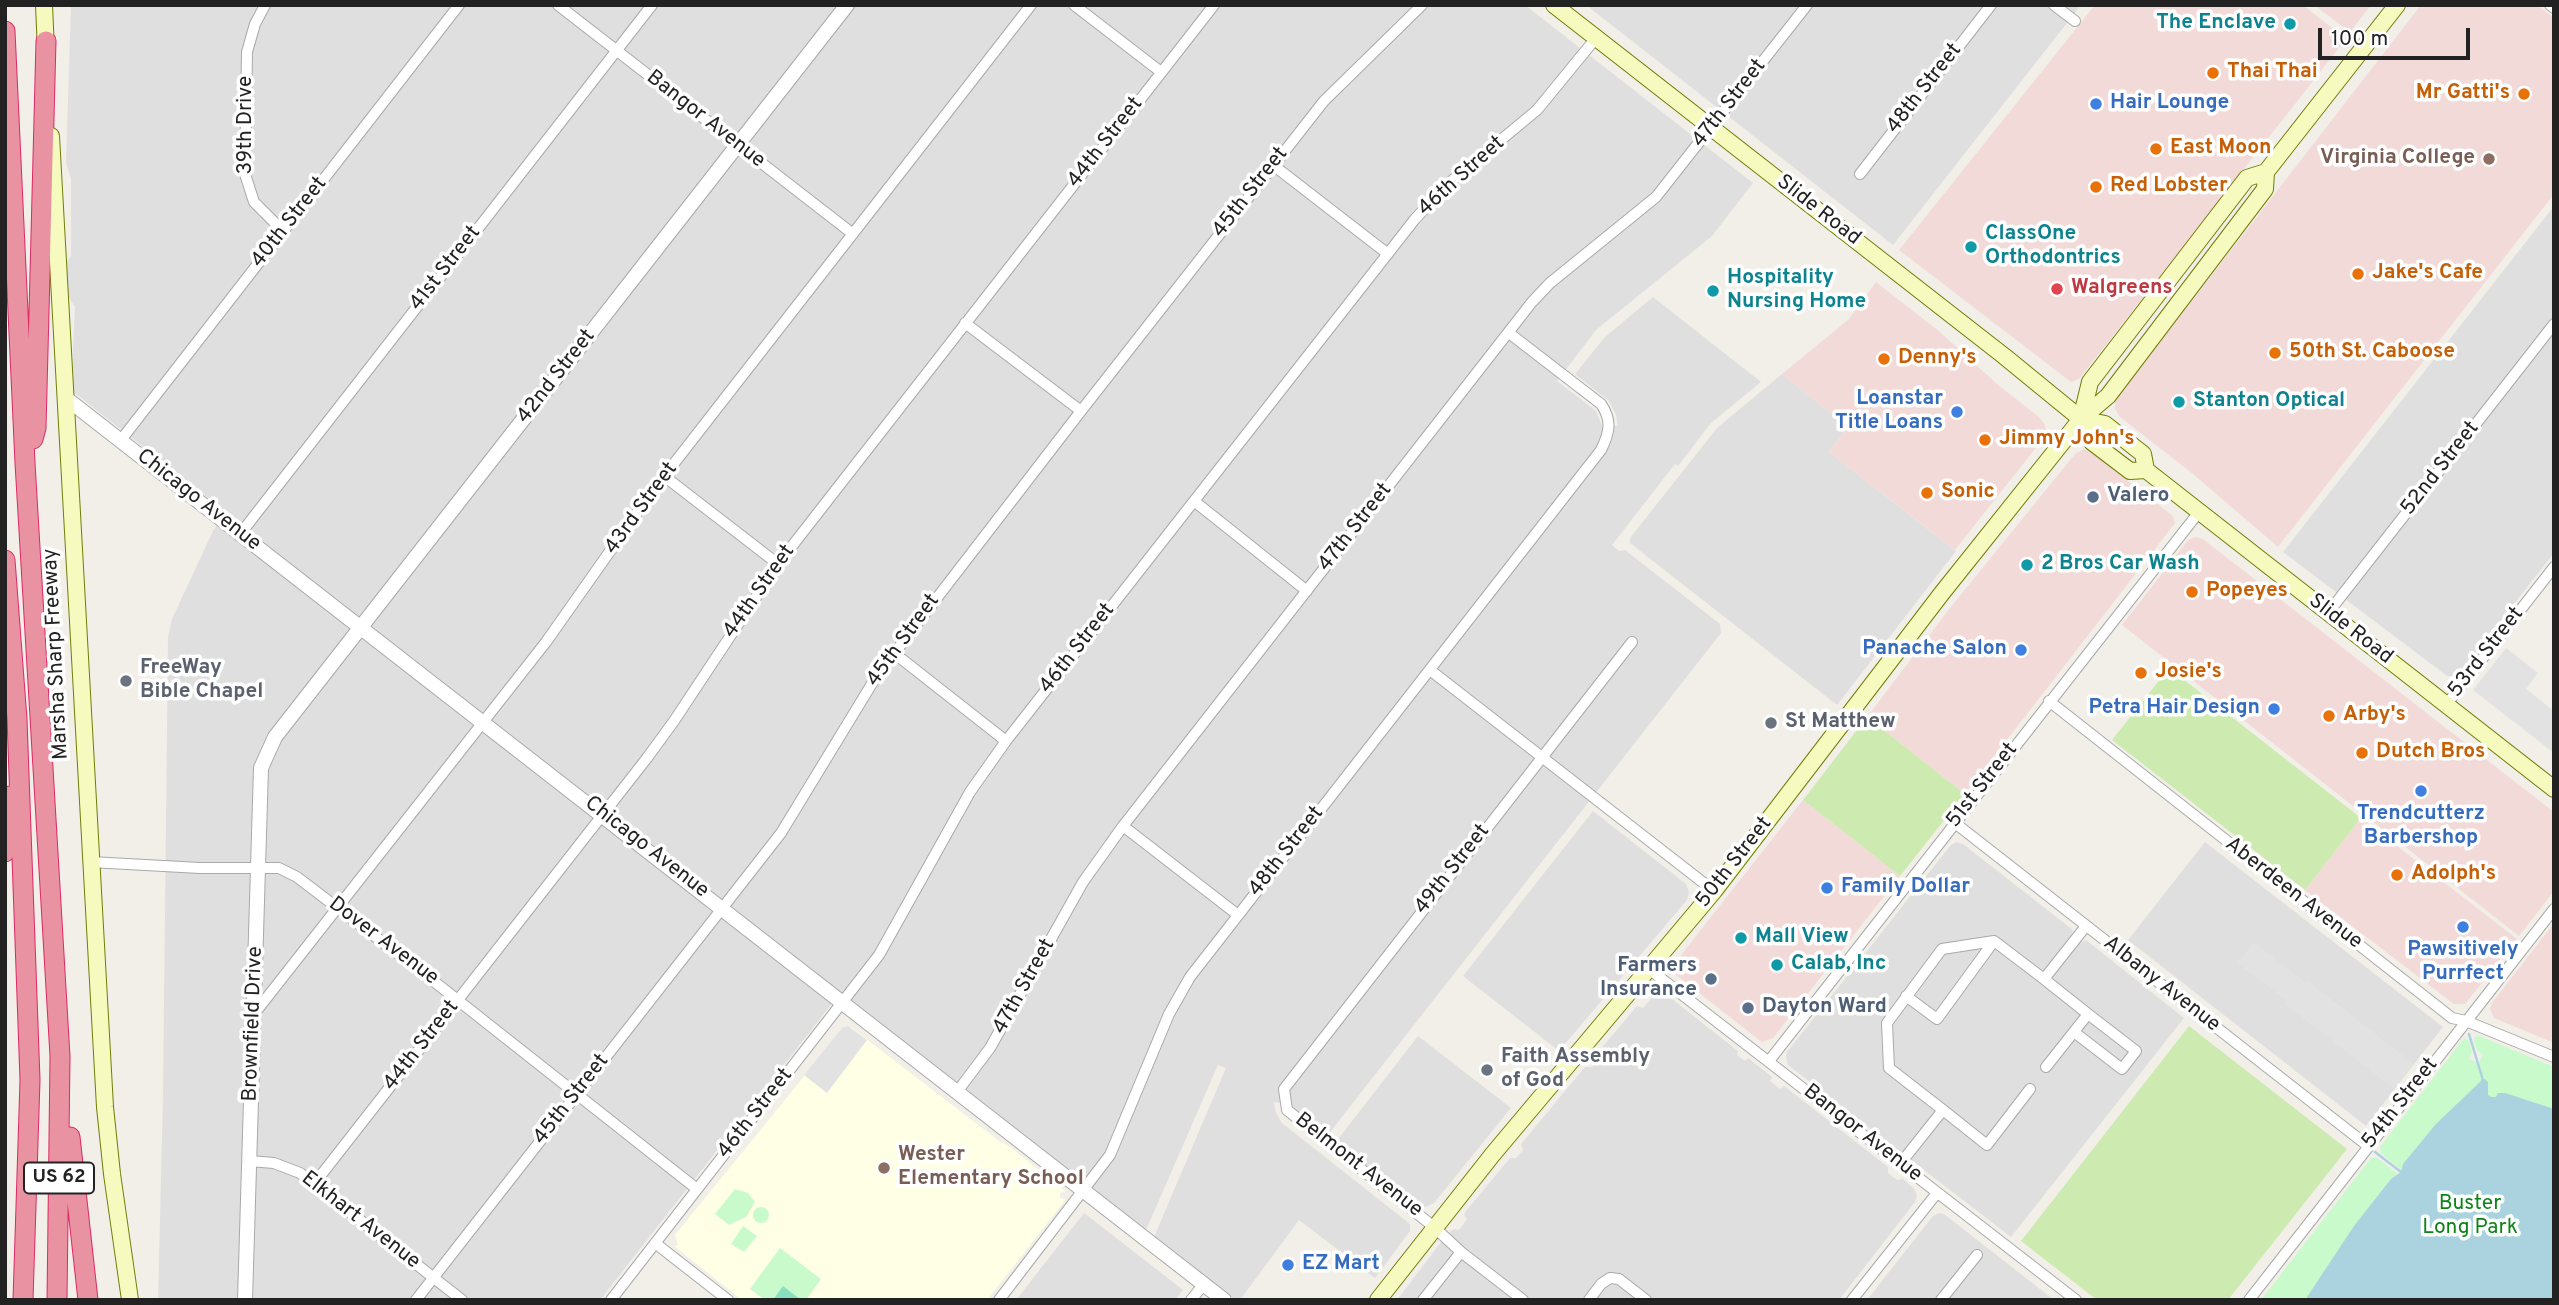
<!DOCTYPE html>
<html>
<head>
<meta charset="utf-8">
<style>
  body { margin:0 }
  #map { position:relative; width:2559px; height:1305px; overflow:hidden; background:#f2efe9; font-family:Overpass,sans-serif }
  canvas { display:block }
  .frame { position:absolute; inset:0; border:7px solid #222; pointer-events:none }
  .scale { position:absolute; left:2318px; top:28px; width:152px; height:32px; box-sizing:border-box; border:4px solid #222; border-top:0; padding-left:9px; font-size:21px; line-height:24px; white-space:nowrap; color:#222; -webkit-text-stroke:5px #fff; paint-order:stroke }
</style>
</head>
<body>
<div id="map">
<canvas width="2559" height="1305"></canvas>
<div class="frame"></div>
<div class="scale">100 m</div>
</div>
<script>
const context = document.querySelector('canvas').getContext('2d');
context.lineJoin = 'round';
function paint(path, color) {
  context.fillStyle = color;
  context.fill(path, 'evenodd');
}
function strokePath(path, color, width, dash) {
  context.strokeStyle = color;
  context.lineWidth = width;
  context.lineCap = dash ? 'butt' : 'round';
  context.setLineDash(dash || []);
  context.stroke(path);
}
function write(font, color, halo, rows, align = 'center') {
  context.font = font + ' Overpass,sans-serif';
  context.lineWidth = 7;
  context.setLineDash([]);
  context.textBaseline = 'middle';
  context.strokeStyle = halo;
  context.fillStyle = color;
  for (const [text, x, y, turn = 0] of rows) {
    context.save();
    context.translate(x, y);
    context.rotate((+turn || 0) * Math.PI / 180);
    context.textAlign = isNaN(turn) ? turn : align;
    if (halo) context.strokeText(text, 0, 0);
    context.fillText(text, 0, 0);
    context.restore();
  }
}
paint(new Path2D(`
  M 71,5 L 1525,5 L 1753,183 L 1712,236 L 1596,330 L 1557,381 L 1596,411 L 1602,426 L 1618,426 L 1616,415 L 1609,401 L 1575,374 L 1605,337 L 1653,297 L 1761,382 L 1711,423 L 1678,466 L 1675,464 L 1612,545 L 1619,551 L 1625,550 L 1720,624 L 1721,633 L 1327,1136 L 1292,1109 L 1290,1104 L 1274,1102 L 1276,1113 L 1282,1123 L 1410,1224 L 1410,1231 L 1375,1278 L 1299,1220 L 1240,1300 L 1235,1300 L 1154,1237 L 1226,1068 L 1218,1065 L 1146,1230 L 841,992 L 600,1300 L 158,1300 L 163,1097 L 168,637 L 172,619 L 213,531 L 227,513 L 71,390 L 75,307 L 66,293 L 65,264 L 71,256 L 71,179 L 66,163 Z
  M 1586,5 L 2081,5 L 1893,245 Z
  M 2554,206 L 2554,553 L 2462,670 L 2456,676 L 2447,676 L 2283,552 Z
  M 1782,374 L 1848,427 L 1829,452 L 1956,551 L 1837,705 L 1630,543 L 1630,538 L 1717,428 Z
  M 1593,811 L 1686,884 L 1689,892 L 1687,900 L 1559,1051 L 1463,976 Z
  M 1956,842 L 1963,844 L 2073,930 L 2072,934 L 2082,942 L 2086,940 L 2184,1018 L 2011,1237 L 1788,1065 L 1786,1057 L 1787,1052 L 1950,846 Z
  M 2205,842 L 2443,1027 L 2366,1126 L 2128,940 Z
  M 1652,990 L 1663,992 L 1738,1051 L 1737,1055 L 1745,1061 L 1748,1058 L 1772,1077 L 1770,1081 L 1780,1089 L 1784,1086 L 1888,1167 L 1888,1173 L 1897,1180 L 1903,1179 L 1915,1190 L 1917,1196 L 1915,1202 L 1839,1300 L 1397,1300 L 1448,1233 L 1454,1229 L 1459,1230 L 1467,1219 L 1464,1215 L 1466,1211 L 1510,1158 L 1516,1158 L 1523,1150 L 1521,1144 L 1585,1067 L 1592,1067 L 1599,1058 L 1597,1054 L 1599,1051 L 1637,1006 L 1643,1008 L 1651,999 L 1647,994 Z
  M 1418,1036 L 1511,1108 L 1434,1203 L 1423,1208 L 1335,1143 Z
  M 1084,1213 L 1183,1290 L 1175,1300 L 1016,1300 Z
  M 1939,1213 L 1944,1214 L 2054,1300 L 1867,1300 L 1933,1216 Z`), '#e0dfdf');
paint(new Path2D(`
  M 2095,5 L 2303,5 L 2346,39 L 2079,379 L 2071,382 L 1899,250 Z
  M 2314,5 L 2371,5 L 2350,32 Z
  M 2421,5 L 2537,5 L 2554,18 L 2554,194 L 2278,547 L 2193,474 L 2120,417 L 2115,409 L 2115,400 Z
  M 1876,282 L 1940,332 L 1997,384 L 2039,417 L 2045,425 L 2046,432 L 2042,440 L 1955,550 L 1829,452 L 1848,427 L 1782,374 L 1849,319 Z
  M 2084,449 L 2091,452 L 2173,516 L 2175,523 L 1965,794 L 1867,717 L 1950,608 L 2075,454 Z
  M 2196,537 L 2203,539 L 2554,812 L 2554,891 L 2519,936 L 2122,625 L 2188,540 Z
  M 1803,800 L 1900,876 L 1773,1038 L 1762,1042 L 1676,975 L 1674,964 Z
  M 2361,818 L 2517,939 L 2465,1004 L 2454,1004 L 2305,890 Z
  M 2554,923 L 2554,1043 L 2494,1018 L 2490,1009 L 2492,1003 Z`), '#f2dad9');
paint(new Path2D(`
  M 845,1026 L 852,1028 L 999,1141 L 1009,1146 L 1065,1191 L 1060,1193 L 1060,1198 L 1065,1199 L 1064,1202 L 987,1300 L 742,1300 L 674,1246 L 678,1245 L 675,1235 Z`), '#ffffe5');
paint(new Path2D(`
  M 2169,668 L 2361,818 L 2305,890 L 2112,740 Z
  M 1867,717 L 1965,794 L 1900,876 L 1803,800 Z
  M 2189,1026 L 2347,1149 L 2228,1300 L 2097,1300 L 2021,1241 Z`), '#cdebb0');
paint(new Path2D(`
  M 2477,1035 L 2554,1067 L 2554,1300 L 2261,1300 L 2371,1158 L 2377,1158 L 2398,1174 L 2401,1170 L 2381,1153 L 2380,1147 L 2464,1038 L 2469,1041 L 2472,1052 L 2469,1059 L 2476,1062 L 2481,1078 L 2483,1077 L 2479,1062 L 2483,1055 L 2477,1050 L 2474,1040 Z
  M 735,1189 L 748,1193 L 755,1202 L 746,1217 L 729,1225 L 715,1214 Z
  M753 1215a8 8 0 1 1 16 0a8 8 0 1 1-16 0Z
  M 743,1226 L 757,1236 L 744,1252 L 731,1244 Z
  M 780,1248 L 821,1279 L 806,1300 L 765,1300 L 750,1289 Z`), '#c8facc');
paint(new Path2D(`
  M 783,1286 L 801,1300 L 773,1300 Z`), '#88e0be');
paint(new Path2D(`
  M 2506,648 L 2538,673 L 2526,689 L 2554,711 L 2554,753 L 2473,690 Z
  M 2254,942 L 2306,983 L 2308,981 L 2414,1064 L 2394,1089 L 2285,1004 L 2287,1001 L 2237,963 Z
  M 848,1026 L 867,1040 L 827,1093 L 804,1075 L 843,1027 Z`), '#e2e2e2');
paint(new Path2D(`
  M 2482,1077 L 2488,1082 L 2488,1095 L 2491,1097 L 2496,1097 L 2498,1093 L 2505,1093 L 2554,1109 L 2554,1300 L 2305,1300 L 2354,1226 L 2391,1179 L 2401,1172 L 2403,1164 L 2436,1124 L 2481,1081 Z`), '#aad3df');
strokePath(new Path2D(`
  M 2469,1034 L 2482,1077
  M 2375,1152 L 2401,1172`), '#aad3df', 2.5);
const minor = new Path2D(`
  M 265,5 L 255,24 L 247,52 L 245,174 L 254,202 L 283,231
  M 558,5 L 853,234
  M 1074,5 L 1161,72
  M 2054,5 L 2075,21
  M 2550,5 L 2554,8
  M 1273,165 L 1388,254
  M 1860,174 L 1991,5
  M 965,323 L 1081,411
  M 121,440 L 459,5
  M 664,476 L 778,564
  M 1194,501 L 1307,591
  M 241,533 L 652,5
  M 2328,613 L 2554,324
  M 894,653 L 1006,741
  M 1430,670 L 1714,891
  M 2049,701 L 2452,1018 L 2466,1021 L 2554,1057
  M 2446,705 L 2554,567
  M 1955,823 L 2368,1146
  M 1123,826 L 1238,915
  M 91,862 L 200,868 L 279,868 L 297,877 L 436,983 L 697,1189
  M 1649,969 L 2076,1300
  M 2044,979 L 2088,1014 L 2046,1067
  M 1906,996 L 1937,1019 L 1994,941
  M 254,1014 L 546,642 L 651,493 L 1031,5
  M 2074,1032 L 2122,1069 L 2136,1051 L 2088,1014
  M 1769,1061 L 2199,512
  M 957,1092 L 990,1048 L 1083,882 L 1123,826 L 1532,302 L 1550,283 L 1656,197 L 1807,5
  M 1943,1110 L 1987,1145 L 2030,1089
  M 249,1161 L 274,1163 L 300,1173 L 462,1300
  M 1900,1164 L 1943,1110 L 1889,1068 L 1887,1023 L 1942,949 L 1994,941 L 2044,979 L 2086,926
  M 314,1184 L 647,758 L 674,721 L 778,564 L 1214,5
  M 655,1243 L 728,1300
  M 1461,1252 L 1434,1227 L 1287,1110 L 1284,1089 L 1632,642
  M 416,1300 L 781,833 L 876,677 L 1081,411 L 1324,101 L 1422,5
  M 611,1300 L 879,955 L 970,792 L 1006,741 L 1415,219 L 1449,183 L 1537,110 L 1596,38
  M 999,1300 L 1110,1155 L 1169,1014 L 1190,977 L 1601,450 C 1610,432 1612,420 1601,404 L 1509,333
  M 1191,1300 L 1204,1284
  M 1423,1300 L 1461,1252 L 1523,1300
  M 1589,1300 L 1601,1284 L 1610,1278 L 1619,1279 L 1646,1300
  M 1852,1300 L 1937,1193
  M 1941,1300 L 1977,1255
  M 2249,1300 L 2554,909`);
const tertiary = new Path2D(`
  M 67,399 L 1224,1300
  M 245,1300 L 261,768 L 275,737 L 847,5`);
const secondary = new Path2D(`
  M 44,5 L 46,51
  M 1554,5 L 2004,356 L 2081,419 L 2092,442 L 2130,471 L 2146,470
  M 51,136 L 105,1107 L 112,1174 L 130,1300
  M 2081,419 L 2105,424 L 2143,454 L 2146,470 L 2554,789
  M 2081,419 L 2090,382 L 2247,178 L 2266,172
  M 1378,1300 L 1493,1154 L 1714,891 L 1942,593 L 2081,419 L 2108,396 L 2265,189 L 2266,172 L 2397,5`);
const motorway = new Path2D(`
  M 5,31 L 25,463 L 60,1056 L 57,1300
  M 33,439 L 36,428 L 46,41
  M 5,560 L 17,719 L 30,1080 L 23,1300
  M 5,852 L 10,796
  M 70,1137 L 88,1300`);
strokePath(minor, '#a9a9a9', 12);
strokePath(tertiary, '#a9a9a9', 16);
strokePath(secondary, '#707d05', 18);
strokePath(motorway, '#dc2a67', 21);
strokePath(minor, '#fff', 10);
strokePath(tertiary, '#fff', 14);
strokePath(secondary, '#f7fabf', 16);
strokePath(motorway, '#e892a2', 19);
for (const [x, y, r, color] of [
  [2290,24,7,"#0f9aa8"],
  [2213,73,7,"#e8710a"],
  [2524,94,7,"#e8710a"],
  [2096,104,7,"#3f7fe0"],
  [2156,149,7,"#e8710a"],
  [2489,159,7,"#8d6e63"],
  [2096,187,7,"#e8710a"],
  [1971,247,7,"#0f9aa8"],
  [2358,274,7,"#e8710a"],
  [2057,289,7,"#e0444e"],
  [1713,291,7,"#0f9aa8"],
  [2275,353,7,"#e8710a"],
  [1884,359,7,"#e8710a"],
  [2179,402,7,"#0f9aa8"],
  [1957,412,7,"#3f7fe0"],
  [1985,440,7,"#e8710a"],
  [1927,493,7,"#e8710a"],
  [2093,497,7,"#5c6f8a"],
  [2027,565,7,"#0f9aa8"],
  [2192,592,7,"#e8710a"],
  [2021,650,7,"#3f7fe0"],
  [2141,673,7,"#e8710a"],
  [126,681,7,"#6b7280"],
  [2274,709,7,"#3f7fe0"],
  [2329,716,7,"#e8710a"],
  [1771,723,7,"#6b7280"],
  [2362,753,7,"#e8710a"],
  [2421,791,7,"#3f7fe0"],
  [2397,875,7,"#e8710a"],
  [1827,888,7,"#3f7fe0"],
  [2463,927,7,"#3f7fe0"],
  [1741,938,7,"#0f9aa8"],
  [1777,965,7,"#0f9aa8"],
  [1711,979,7,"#5c6f8a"],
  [1748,1008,7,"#5c6f8a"],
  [1487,1070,7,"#6b7280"],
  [884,1168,7,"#8d6e63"],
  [1288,1265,7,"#3f7fe0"]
]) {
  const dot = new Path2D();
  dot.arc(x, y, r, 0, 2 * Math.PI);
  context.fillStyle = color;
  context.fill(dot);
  strokePath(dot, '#fff', 2.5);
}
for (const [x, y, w] of [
  [59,1178,70]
]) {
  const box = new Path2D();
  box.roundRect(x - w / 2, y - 15.5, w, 31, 5);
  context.fillStyle = '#fff';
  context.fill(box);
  strokePath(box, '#222', 2);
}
write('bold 19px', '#222', null, [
  ["US 62",59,1178]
]);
write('bold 21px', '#0d838f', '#fff', [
  ["The Enclave",2276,24,"right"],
  ["ClassOne",1985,235],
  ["Orthodontrics",1985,259],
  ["Hospitality",1727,279],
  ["Nursing Home",1727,303],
  ["Stanton Optical",2193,402],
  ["2 Bros Car Wash",2041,565],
  ["Mall View",1755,938],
  ["Calab, Inc",1791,965]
], 'left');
write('bold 21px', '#c56008', '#fff', [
  ["Thai Thai",2227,73],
  ["Mr Gatti's",2510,94,"right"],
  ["East Moon",2170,149],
  ["Red Lobster",2110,187],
  ["Jake's Cafe",2372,274],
  ["50th St. Caboose",2289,353],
  ["Denny's",1898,359],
  ["Jimmy John's",1999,440],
  ["Sonic",1941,493],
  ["Popeyes",2206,592],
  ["Josie's",2155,673],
  ["Arby's",2343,716],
  ["Dutch Bros",2376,753],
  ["Adolph's",2411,875]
], 'left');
write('21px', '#222', '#fff', [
  ["48th Street",1925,89,-52],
  ["47th Street",1730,104,-52],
  ["Bangor Avenue",705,120,38],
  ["39th Drive",247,125,-90],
  ["44th Street",1106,143,-52],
  ["46th Street",1462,177,-42],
  ["45th Street",1251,193,-52],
  ["Slide Road",1818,211,38],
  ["40th Street",290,223,-52],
  ["41st Street",446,269,-52],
  ["42nd Street",557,377,-52],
  ["52nd Street",2441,469,-52],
  ["Chicago Avenue",198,501,38],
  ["43rd Street",642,509,-54],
  ["47th Street",1356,528,-52],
  ["44th Street",760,592,-55],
  ["Slide Road",2350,630,38],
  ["45th Street",904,641,-54],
  ["46th Street",1078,649,-52],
  ["53rd Street",2487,653,-52],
  ["Marsha Sharp Freeway",57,654,-93],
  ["51st Street",1983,786,-52],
  ["Chicago Avenue",646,848,38],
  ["48th Street",1287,852,-52],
  ["50th Street",1735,863,-52],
  ["49th Street",1453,870,-52],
  ["Aberdeen Avenue",2293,894,38],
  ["Dover Avenue",383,942,37],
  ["Albany Avenue",2161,985,38],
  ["47th Street",1025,987,-61],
  ["Brownfield Drive",254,1024,-88],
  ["44th Street",422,1046,-52],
  ["45th Street",572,1100,-52],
  ["54th Street",2401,1104,-52],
  ["46th Street",756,1114,-52],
  ["Bangor Avenue",1862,1134,38],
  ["Belmont Avenue",1358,1166,38],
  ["Elkhart Avenue",360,1221,38]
]);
write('bold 21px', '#366cbe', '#fff', [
  ["Hair Lounge",2110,104],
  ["Loanstar",1943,400,"right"],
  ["Title Loans",1943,424,"right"],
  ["Panache Salon",2007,650,"right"],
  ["Petra Hair Design",2260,709,"right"],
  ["Trendcutterz",2421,815,"center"],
  ["Barbershop",2421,839,"center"],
  ["Family Dollar",1841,888],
  ["Pawsitively",2463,951,"center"],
  ["Purrfect",2463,975,"center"],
  ["EZ Mart",1302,1265]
], 'left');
write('bold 21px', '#785e54', '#fff', [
  ["Virginia College",2475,159],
  ["Wester",898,1156,"left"],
  ["Elementary School",898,1180,"left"]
], 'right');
write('bold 21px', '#be3a42', '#fff', [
  ["Walgreens",2071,289]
], 'left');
write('bold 21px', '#4e5e75', '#fff', [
  ["Valero",2107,497],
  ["Farmers",1697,967,"right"],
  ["Insurance",1697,991,"right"],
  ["Dayton Ward",1762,1008]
], 'left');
write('bold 21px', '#5b616d', '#fff', [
  ["FreeWay",140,669],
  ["Bible Chapel",140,693],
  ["St Matthew",1785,723],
  ["Faith Assembly",1501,1058],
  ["of God",1501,1082]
], 'left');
write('21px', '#0c8416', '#fff', [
  ["Buster",2470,1205],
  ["Long Park",2470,1229]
]);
</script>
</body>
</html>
